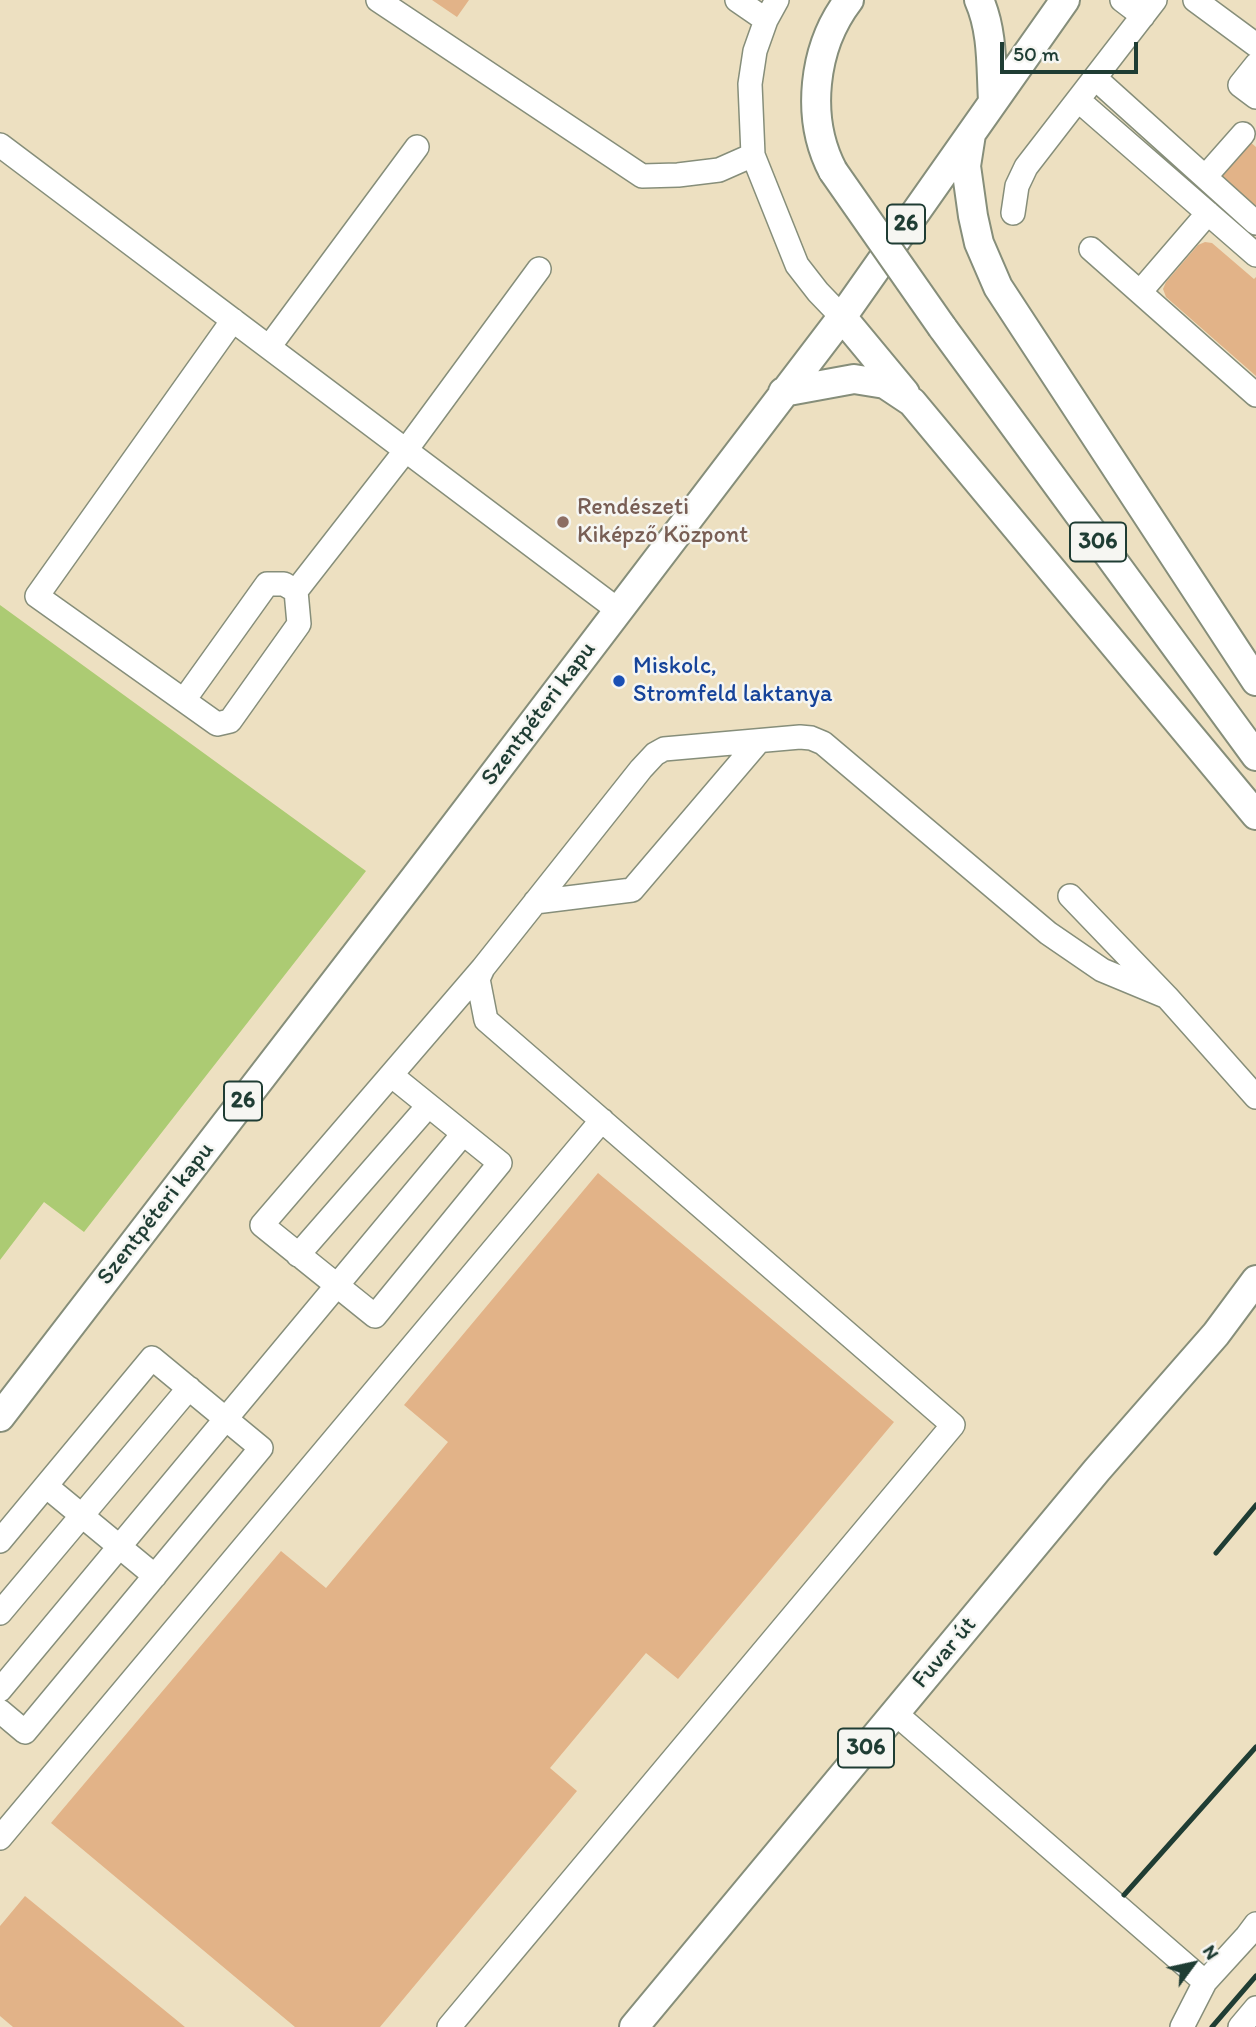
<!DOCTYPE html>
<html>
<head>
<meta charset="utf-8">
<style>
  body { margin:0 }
  #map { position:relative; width:1256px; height:2027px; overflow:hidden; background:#ede0c1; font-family:Itim,sans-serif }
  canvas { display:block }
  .north { position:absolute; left:1158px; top:1929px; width:70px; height:70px; -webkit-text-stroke:5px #f6f6f2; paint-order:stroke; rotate:57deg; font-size:19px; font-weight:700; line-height:28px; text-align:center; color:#1f3d34 }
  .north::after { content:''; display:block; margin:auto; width:24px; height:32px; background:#1f3d34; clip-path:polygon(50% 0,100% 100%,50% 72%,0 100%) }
  .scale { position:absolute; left:1000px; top:42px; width:138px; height:32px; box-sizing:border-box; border:4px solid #1f3d34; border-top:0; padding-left:9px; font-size:21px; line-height:24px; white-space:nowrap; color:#1f3d34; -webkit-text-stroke:5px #f6f6f2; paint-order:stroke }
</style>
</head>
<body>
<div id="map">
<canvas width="1256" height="2027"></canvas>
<div class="north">N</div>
<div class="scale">50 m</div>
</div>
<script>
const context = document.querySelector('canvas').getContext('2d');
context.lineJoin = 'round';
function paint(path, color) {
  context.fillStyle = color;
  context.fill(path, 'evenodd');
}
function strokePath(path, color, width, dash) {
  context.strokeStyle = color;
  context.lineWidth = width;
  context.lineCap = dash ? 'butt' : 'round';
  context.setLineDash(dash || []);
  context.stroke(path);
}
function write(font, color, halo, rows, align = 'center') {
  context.font = font + ' Itim,sans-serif';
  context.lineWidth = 5;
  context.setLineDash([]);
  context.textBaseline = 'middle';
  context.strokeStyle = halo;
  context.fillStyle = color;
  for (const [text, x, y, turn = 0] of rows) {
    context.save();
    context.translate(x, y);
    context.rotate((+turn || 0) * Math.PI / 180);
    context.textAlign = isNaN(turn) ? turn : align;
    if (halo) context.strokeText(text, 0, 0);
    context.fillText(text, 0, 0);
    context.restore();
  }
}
paint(new Path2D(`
  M 0,605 L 366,871 L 84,1232 L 44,1202 L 0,1260 Z`), '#accb73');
paint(new Path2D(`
  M 432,0 L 469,0 L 457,17 Z
  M 1249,141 L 1256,147 L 1256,218 L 1214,181 Z
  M 1205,242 L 1212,243 L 1254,279 L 1256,277 L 1256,376 L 1166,297 L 1163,289 L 1166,282 L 1198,245 Z
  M 598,1173 L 894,1422 L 678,1679 L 646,1653 L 550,1768 L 577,1791 L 380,2027 L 295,2027 L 51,1823 L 281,1551 L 326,1588 L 448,1442 L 404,1405 Z
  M 25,1896 L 185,2027 L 13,2027 L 0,2016 L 0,1926 Z`), '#e2b388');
const minor = new Path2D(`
  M 378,0 L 642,176 L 678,175 L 719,170 L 753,155
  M 737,0 L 766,20
  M 777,0 L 766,20 L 755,51 L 750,84 L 753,155 L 797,265 L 818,292 L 842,317
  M 1122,0 L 1143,16
  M 1195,0 L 1256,45
  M 1256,65 L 1240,85 L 1256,97
  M 1095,78 L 1256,223
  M 1078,100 L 1256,255
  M 0,145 L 618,610
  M 1205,177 L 1243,134
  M 1013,213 L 1017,186 L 1026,167 L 1155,0
  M 1091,249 L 1256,395
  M 1140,292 L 1208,213
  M 269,347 L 417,147
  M 296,591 L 406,450 L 539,269
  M 184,700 L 267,584 L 284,584 L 296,591 L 299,624 L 230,721 L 217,724 L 37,596 L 233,320
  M 1070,896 L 1167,997 L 1256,1097
  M 535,902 L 632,890 L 759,741
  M 391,1075 L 500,1163 L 375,1316 L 262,1225 L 483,968
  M 298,1255 L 428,1106
  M 46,1486 L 155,1576
  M 0,1541 L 152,1358 L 261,1448 L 25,1732 L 0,1711
  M 0,1613 L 189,1388
  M 0,1690 L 463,1134
  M 895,1713 L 1205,1982
  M 0,1838 L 602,1120
  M 449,2027 L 953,1425 L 486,1020 L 478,979 L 483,968 L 641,769 L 655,754 L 664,749 L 800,737 L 811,738 L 823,743 L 1048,933 L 1102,970 L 1167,997
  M 1182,2027 L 1205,1982 L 1247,1936 L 1256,1924
  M 1240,2027 L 1256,2008`);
const major = new Path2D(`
  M 979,0 C 993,31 991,68 993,101
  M 971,134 L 966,166 L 973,216 L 979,243 L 998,287 L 1256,681
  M 833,171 C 805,118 813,47 849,0
  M 842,317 L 905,393
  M 942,327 L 1256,756
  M 783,392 L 854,379 L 885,384 L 912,402 L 1256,815
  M 0,1417 L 414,879 L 842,317 L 1065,0
  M 634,2027 L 1097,1470 L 1216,1334 L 1256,1280`);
strokePath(minor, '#868e7a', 26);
strokePath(major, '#868e7a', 32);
strokePath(minor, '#fff', 23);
strokePath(major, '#fff', 28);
strokePath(new Path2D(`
  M 1216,1553 L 1256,1505
  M 1124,1895 L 1256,1747
  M 1212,2027 L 1256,1976`), '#1f3d34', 5);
const majorBridge = new Path2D(`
  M 833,171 L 942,327`);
strokePath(majorBridge, '#868e7a', 32, []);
strokePath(majorBridge, '#fff', 28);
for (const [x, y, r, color] of [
  [563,522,7,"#8d6e63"],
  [619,681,7,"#1a4fb4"]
]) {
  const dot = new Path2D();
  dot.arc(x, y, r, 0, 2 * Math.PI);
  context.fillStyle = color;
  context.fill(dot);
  strokePath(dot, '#f6f6f2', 2.5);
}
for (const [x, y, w] of [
  [906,224,38],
  [1098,542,56],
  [243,1101,38],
  [866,1748,56]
]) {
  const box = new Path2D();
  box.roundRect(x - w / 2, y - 19.5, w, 39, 5);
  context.fillStyle = '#f6f6f2';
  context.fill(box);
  strokePath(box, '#1f3d34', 2);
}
write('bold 23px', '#1f3d34', null, [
  ["26",906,224],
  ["306",1098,542],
  ["26",243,1101],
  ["306",866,1748]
]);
write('24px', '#785e54', '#f6f6f2', [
  ["Rendészeti",577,508],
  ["Kiképző Központ",577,536]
], 'left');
write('24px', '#164399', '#f6f6f2', [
  ["Miskolc,",633,667],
  ["Stromfeld laktanya",633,695]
], 'left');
write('24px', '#1f3d34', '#f6f6f2', [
  ["Szentpéteri kapu",539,714,-53],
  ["Szentpéteri kapu",156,1214,-52],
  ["Fuvar út",945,1653,-50]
]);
</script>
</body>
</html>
